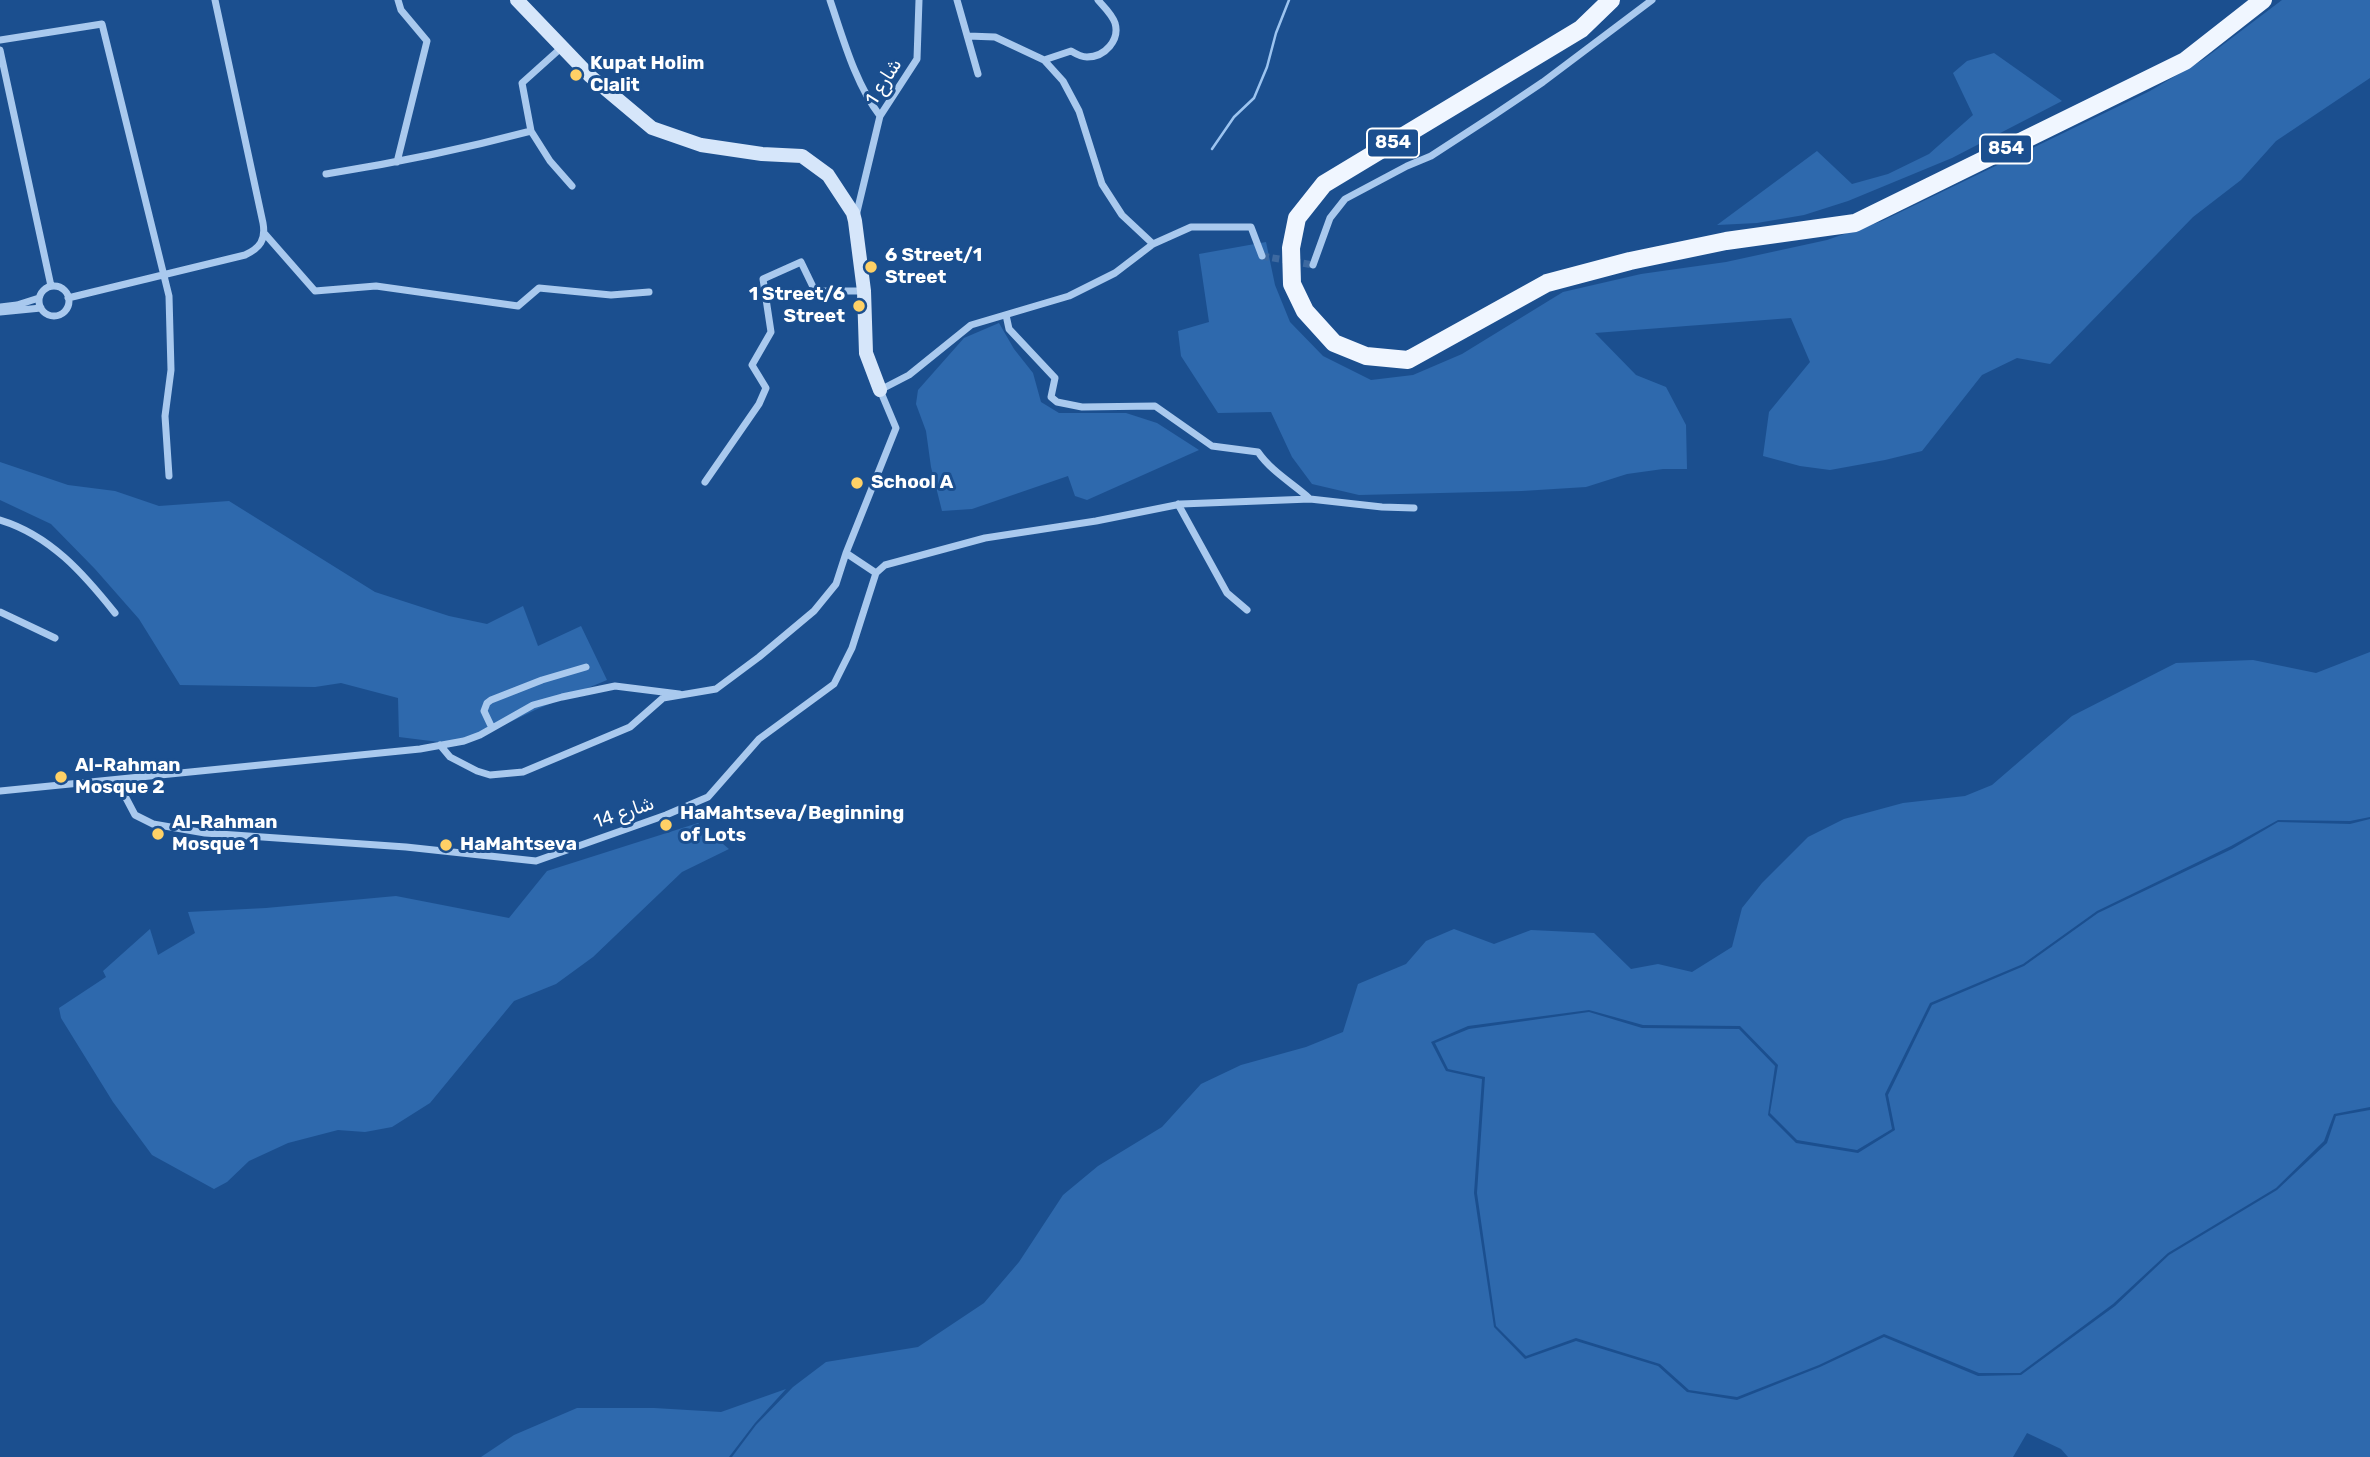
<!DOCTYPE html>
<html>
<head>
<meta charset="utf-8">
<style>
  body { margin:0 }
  canvas { display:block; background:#1b4f8f }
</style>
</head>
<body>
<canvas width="2370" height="1457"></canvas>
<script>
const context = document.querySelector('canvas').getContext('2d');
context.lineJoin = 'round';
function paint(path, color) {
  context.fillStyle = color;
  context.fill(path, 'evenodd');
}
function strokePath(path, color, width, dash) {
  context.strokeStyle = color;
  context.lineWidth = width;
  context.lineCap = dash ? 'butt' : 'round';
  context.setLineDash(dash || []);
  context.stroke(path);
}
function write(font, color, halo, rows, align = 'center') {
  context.font = font + ' Rubik,Vazirmatn,sans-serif';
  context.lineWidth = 6;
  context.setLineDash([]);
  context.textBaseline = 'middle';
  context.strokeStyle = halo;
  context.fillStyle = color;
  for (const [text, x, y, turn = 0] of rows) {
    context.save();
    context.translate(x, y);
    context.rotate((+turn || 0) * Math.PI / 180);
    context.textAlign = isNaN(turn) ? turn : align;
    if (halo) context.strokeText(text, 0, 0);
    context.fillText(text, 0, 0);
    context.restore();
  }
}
paint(new Path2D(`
  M 2282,0 L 2370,0 L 2370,78 L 2276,141 L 2241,180 L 2193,217 L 2050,364 L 2017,358 L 1982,375 L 1922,451 L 1885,460 L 1830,470 L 1800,466 L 1763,456 L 1769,412 L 1810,362 L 1791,318 L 1595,333 L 1636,375 L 1666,387 L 1686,425 L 1687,469 L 1663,469 L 1627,474 L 1586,487 L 1522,491 L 1359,495 L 1312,484 L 1292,457 L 1271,412 L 1218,413 L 1181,356 L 1178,331 L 1209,322 L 1199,254 L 1266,242 L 1275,285 L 1290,322 L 1323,356 L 1371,380 L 1413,375 L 1462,354 L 1563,292 L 1641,274 L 1726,262 L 1827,240 L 1882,221 L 2150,91 L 2204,59 Z
  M 1994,53 L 2062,101 L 1952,158 L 1848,201 L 1804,215 L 1757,223 L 1717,225 L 1817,151 L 1852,184 L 1888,174 L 1929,154 L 1973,115 L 1953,73 L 1967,61 Z
  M 999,323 L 1014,349 L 1033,373 L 1041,402 L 1059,413 L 1126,413 L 1157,423 L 1199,450 L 1087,500 L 1075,496 L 1068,476 L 972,509 L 942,511 L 931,467 L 926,431 L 916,404 L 918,390 L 964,338 Z
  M 0,462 L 68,485 L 115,491 L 159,506 L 229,501 L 375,592 L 449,616 L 487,624 L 523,606 L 538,646 L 581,626 L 607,680 L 535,710 L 463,745 L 399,737 L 398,698 L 341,683 L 315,687 L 180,685 L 139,619 L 95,569 L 51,524 L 0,500 Z
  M 2370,652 L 2370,817 L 2350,821 L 2278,820 L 2231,846 L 2097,911 L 2023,964 L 1930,1003 L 1885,1094 L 1892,1129 L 1857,1150 L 1797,1140 L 1770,1113 L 1778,1065 L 1740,1026 L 1643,1025 L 1589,1010 L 1468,1026 L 1431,1042 L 1446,1071 L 1482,1079 L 1474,1193 L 1494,1327 L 1525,1359 L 1576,1341 L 1658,1366 L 1687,1392 L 1737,1400 L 1820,1367 L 1884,1337 L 1978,1376 L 2021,1375 L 2115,1306 L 2169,1255 L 2277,1190 L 2327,1143 L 2336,1116 L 2370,1110 L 2370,1457 L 2068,1457 L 2061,1449 L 2027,1433 L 2013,1457 L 732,1457 L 756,1425 L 793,1387 L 826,1362 L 918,1347 L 984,1303 L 1019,1262 L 1063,1195 L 1098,1166 L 1162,1127 L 1201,1084 L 1241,1065 L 1306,1047 L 1343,1032 L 1358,984 L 1406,964 L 1426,941 L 1454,929 L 1494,944 L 1531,930 L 1594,933 L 1631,969 L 1658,964 L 1692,972 L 1732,947 L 1742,908 L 1762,883 L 1808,837 L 1844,819 L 1903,803 L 1965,796 L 1992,785 L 2072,716 L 2176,663 L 2253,660 L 2316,673 Z
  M 2370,819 L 2370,1107 L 2334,1114 L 2324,1141 L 2276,1188 L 2168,1253 L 2113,1304 L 2020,1373 L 1979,1373 L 1884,1334 L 1819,1365 L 1737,1397 L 1689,1390 L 1660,1364 L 1576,1338 L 1526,1356 L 1496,1326 L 1477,1193 L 1485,1077 L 1448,1069 L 1435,1043 L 1469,1029 L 1589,1012 L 1642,1028 L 1739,1029 L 1775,1066 L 1768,1115 L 1796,1143 L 1858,1153 L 1895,1130 L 1888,1095 L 1932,1005 L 2024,966 L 2098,913 L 2232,849 L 2278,822 L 2350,824 Z
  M 698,823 L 729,849 L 682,872 L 593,957 L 556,984 L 514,1001 L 430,1103 L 392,1127 L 365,1132 L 338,1130 L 288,1143 L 249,1161 L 227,1182 L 214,1189 L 152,1155 L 113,1102 L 61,1018 L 59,1008 L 106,977 L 103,971 L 150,929 L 158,955 L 195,933 L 188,912 L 266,908 L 396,896 L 509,918 L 547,871 Z
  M 786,1389 L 755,1423 L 729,1457 L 481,1457 L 514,1435 L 577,1408 L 654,1408 L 721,1412 Z`), '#2e69ad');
strokePath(new Path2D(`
  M 1212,149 L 1234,117 L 1254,98 L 1267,67 L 1276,33 L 1289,0`), '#9cc4f0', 2.5);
strokePath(new Path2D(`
  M 1262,256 L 1313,265`), '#3d69a0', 7, [7, 3.5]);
strokePath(new Path2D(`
  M 830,0 C 843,38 855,83 880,116
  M 957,0 L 978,74
  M 968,36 L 995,37 L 1044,60 L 1063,81 L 1079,111 L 1102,184 L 1122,215 L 1153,244
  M 0,40 L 102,24 L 169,296 L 171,370 L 165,416 L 169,476
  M 561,48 L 522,83 L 531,131 L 550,161 L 572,186
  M 0,50 L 51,286
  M 1044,60 L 1071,51 C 1076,54 1082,57 1087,57 C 1105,57 1120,40 1115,23 C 1112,14 1104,7 1098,0
  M 397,162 L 427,41 L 401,10 L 398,0
  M 326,174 C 395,163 463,149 531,131
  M 856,216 L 880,116 L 917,59 L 919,0
  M 265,234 L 315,291 L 376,286 L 518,306 L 539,288 L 611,295 L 649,292
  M 1313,265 L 1330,218 L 1345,199 L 1407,166 L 1431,156 L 1494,115 L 1543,82 L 1652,0
  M39 301a15 15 0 1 1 30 0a15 15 0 1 1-30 0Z
  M 68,298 L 245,255 C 260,248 266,240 263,223 L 215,0
  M 0,307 L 17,305 L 39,298
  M 0,312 L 41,308
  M 1006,315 L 1009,329 L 1055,378 L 1051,397 L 1057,402 L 1082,407 L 1155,406 L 1212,446 L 1258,452 C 1271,471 1292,483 1309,498
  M 705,482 L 759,404 L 766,388 L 752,365 L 771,332 L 763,279 L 801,262 L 815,291 L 864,291
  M 1178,504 L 1227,593 L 1247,610
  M 0,520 C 50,535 84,574 115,613
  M 876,573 L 885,565 L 985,538 L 1096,521 L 1181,504 L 1310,499 L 1382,507 L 1414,508
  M 0,612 L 55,638
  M 492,728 L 484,711 L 487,703 L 491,700 L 542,680 L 586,667
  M 440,745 L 450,757 L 477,771 L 490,775 L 523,772 L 630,727 L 663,698 L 716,689 L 759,657 L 814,611 L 836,584 L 846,553
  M 117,781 L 135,815 L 153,824 L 205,833 L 406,847 L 536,861 L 666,815 L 708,797 L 759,739 L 834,684 L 852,648 L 876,573 L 846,553 L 896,428 L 880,390 L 909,375 L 971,325 L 1069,296 L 1115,273 L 1153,244 L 1191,227 L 1251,227 L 1262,256
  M 0,791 L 420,749 L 464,741 L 480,735 L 533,705 L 562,697 L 615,686 L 679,694`), '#a9c9ee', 7);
strokePath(new Path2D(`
  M 517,0 L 590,76 L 652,128 L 701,145 L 762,154 L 802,156 L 828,175 L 853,213 L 855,221 L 864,291 L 866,353 L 880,390`), '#d6e6fa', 14);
strokePath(new Path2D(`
  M 1611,0 L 1581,29 L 1324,184 L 1297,218 L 1291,248 L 1292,284 L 1305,311 L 1334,343 L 1366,356 L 1408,360 L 1547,283 L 1630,261 L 1726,241 L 1855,223 L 2185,61 L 2263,0`), '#f0f6ff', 18);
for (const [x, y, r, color] of [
  [576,75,7,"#ffd166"],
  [871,267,7,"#ffd166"],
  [859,306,7,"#ffd166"],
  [857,483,7,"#ffd166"],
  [61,777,7,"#ffd166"],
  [666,825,7,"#ffd166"],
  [158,834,7,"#ffd166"],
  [446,845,7,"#ffd166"]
]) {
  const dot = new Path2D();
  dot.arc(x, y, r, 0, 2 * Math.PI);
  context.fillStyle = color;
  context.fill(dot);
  strokePath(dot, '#1b4f8f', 2.5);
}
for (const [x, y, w] of [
  [1393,143,52],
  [2006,149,52]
]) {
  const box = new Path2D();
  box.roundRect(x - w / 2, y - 14.5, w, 29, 5);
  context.fillStyle = '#1b4f8f';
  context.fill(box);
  strokePath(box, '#fff', 2);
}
write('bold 18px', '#fff', null, [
  ["854",1393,143],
  ["854",2006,149]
]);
write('bold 19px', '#fff', '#1b4f8f', [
  ["Kupat Holim",590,64],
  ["Clalit",590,86],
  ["6 Street/1",885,256],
  ["Street",885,278],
  ["1 Street/6",845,295,"right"],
  ["Street",845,317,"right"],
  ["School A",871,483],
  ["Al-Rahman",75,766],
  ["Mosque 2",75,788],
  ["HaMahtseva/Beginning",680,814],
  ["of Lots",680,836],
  ["Al-Rahman",172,823],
  ["Mosque 1",172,845],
  ["HaMahtseva",460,845]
], 'left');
write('19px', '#fff', '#1b4f8f', [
  ["شارع 1",884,82,-58],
  ["شارع 14",624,813,-19]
]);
</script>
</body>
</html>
